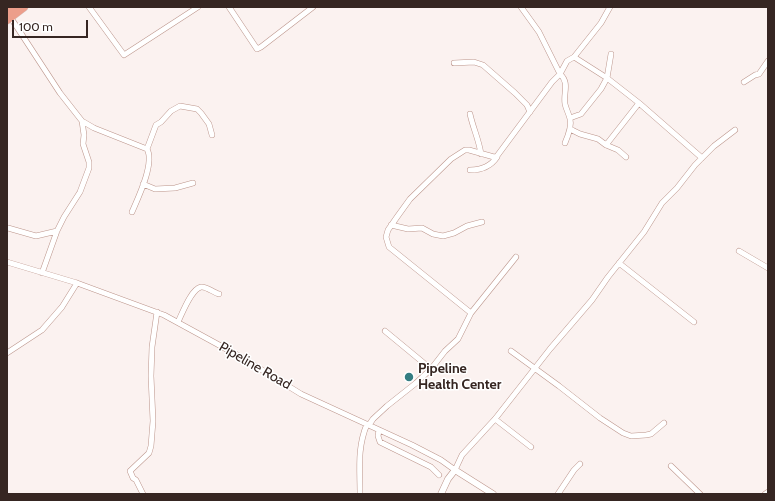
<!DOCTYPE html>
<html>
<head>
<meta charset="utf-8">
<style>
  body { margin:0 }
  #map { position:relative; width:775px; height:501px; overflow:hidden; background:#fbf2f0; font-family:Cabin,sans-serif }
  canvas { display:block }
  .frame { position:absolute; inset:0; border:8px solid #362622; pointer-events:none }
  .scale { position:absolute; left:12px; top:20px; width:76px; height:18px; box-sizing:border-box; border:2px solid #362622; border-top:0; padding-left:5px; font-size:12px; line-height:14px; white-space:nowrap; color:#362622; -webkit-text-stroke:3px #fff; paint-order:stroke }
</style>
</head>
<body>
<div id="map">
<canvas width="775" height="501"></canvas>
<div class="frame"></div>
<div class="scale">100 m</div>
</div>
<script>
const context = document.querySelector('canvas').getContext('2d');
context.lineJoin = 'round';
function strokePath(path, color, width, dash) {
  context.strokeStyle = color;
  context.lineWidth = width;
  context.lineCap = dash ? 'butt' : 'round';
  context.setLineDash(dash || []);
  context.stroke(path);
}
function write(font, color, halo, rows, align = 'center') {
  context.font = font + ' Cabin,sans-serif';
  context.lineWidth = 3;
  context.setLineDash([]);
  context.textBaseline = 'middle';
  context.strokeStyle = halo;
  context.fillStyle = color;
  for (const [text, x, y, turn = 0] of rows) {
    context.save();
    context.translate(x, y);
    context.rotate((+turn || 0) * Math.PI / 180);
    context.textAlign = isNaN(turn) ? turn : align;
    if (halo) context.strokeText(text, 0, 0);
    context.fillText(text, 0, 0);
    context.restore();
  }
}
const minor = new Path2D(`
  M 89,7 L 124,55 L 198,7
  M 229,7 L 257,49 L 261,47 L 313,7
  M 521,7 L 539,32 L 560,74 C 570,83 563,93 565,104 C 566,109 569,114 570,119 C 572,126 568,136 565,143
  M 9,15 L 60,93 L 82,121 L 94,128 L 147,149 C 155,163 138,198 132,212
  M 574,57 L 607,78 L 639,103 L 702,158
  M 454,63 L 474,62 L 483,65 L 515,93 L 527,105 L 530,112
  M 744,82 L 755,75 L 759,74 L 768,61
  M 470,114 C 473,128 479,140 481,154
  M 570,118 L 581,114 L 601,89 L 607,78 L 611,54
  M 570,129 L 580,134 L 598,139 L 606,145 L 618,150 L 626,157
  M 606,145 L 639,103
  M 147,149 L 156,125 L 161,122 L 171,111 L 180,106 L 197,109 L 201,113 L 209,124 L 212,135
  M 470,170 C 481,170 491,166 497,157
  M 143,184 L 155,189 L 175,188 L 193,183
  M 391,225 L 408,229 L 422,228 L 433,234 L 443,236 L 454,233 L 467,226 L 482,222
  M 8,228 L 36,236 L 57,231
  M 739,251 L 768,268
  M 7,262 L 77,283 L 164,315 L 241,357 L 301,394 L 412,445 L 441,460 L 455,470 L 462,455 L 495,419 L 550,349 L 592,300 L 608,277 L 644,232 L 662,203 L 677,188 L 695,165 L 714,146 L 735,130
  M 619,263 L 694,322
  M 42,273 L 57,231 L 64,217 L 80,192 L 89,168 L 89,162 L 83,144 L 84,135 L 82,121
  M 471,313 L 516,257
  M 178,322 C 182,314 191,289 201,287 C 206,286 214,293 219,294
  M 385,331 L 431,369
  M 511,351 L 559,386 L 600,418 L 623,433 L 631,436 L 646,435 L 651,434 L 664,423
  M 7,353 L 42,330 L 62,307 L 77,283
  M 495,419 L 531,447
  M 369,425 L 373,419 L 387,406 L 416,383 L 431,369 L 445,351 L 458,339 L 471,313 L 389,247 L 386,237 L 388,230 L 397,217 L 410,199 L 451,159 L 465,150 L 469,150 L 494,157 L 497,156 L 552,82 L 560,74 L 567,61 L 574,57 L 601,23 L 610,7
  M 379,430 L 378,436 L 380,442 L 431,467 L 439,475
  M 671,466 L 700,494
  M 143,494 L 136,480 L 133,478 L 130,471 L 149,453 L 151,446 L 153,421 L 151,376 L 152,347 L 157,312
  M 360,494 C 360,469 357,448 367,424
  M 558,494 L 574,470 L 580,464
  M 765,494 L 768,492`);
const tertiary = new Path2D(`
  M 441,494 L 448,479 L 455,470 L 493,494`);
const primary = new Path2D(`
  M 7,13 L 15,7
  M 7,20 L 24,7`);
strokePath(minor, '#bc958b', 6);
strokePath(tertiary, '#bc958b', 7);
strokePath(primary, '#d3cfce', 9);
strokePath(minor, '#fff', 5);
strokePath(tertiary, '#fff', 6);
strokePath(primary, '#ec9e8b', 8);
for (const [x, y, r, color] of [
  [409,377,5,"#347d82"]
]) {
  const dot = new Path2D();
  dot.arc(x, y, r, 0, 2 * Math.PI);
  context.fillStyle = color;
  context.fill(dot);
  strokePath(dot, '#fff', 1.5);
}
write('14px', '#362622', '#fff', [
  ["Pipeline Road",255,366,30]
]);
write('bold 14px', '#362622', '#fff', [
  ["Pipeline",418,369],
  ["Health Center",418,385]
], 'left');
</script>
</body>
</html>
